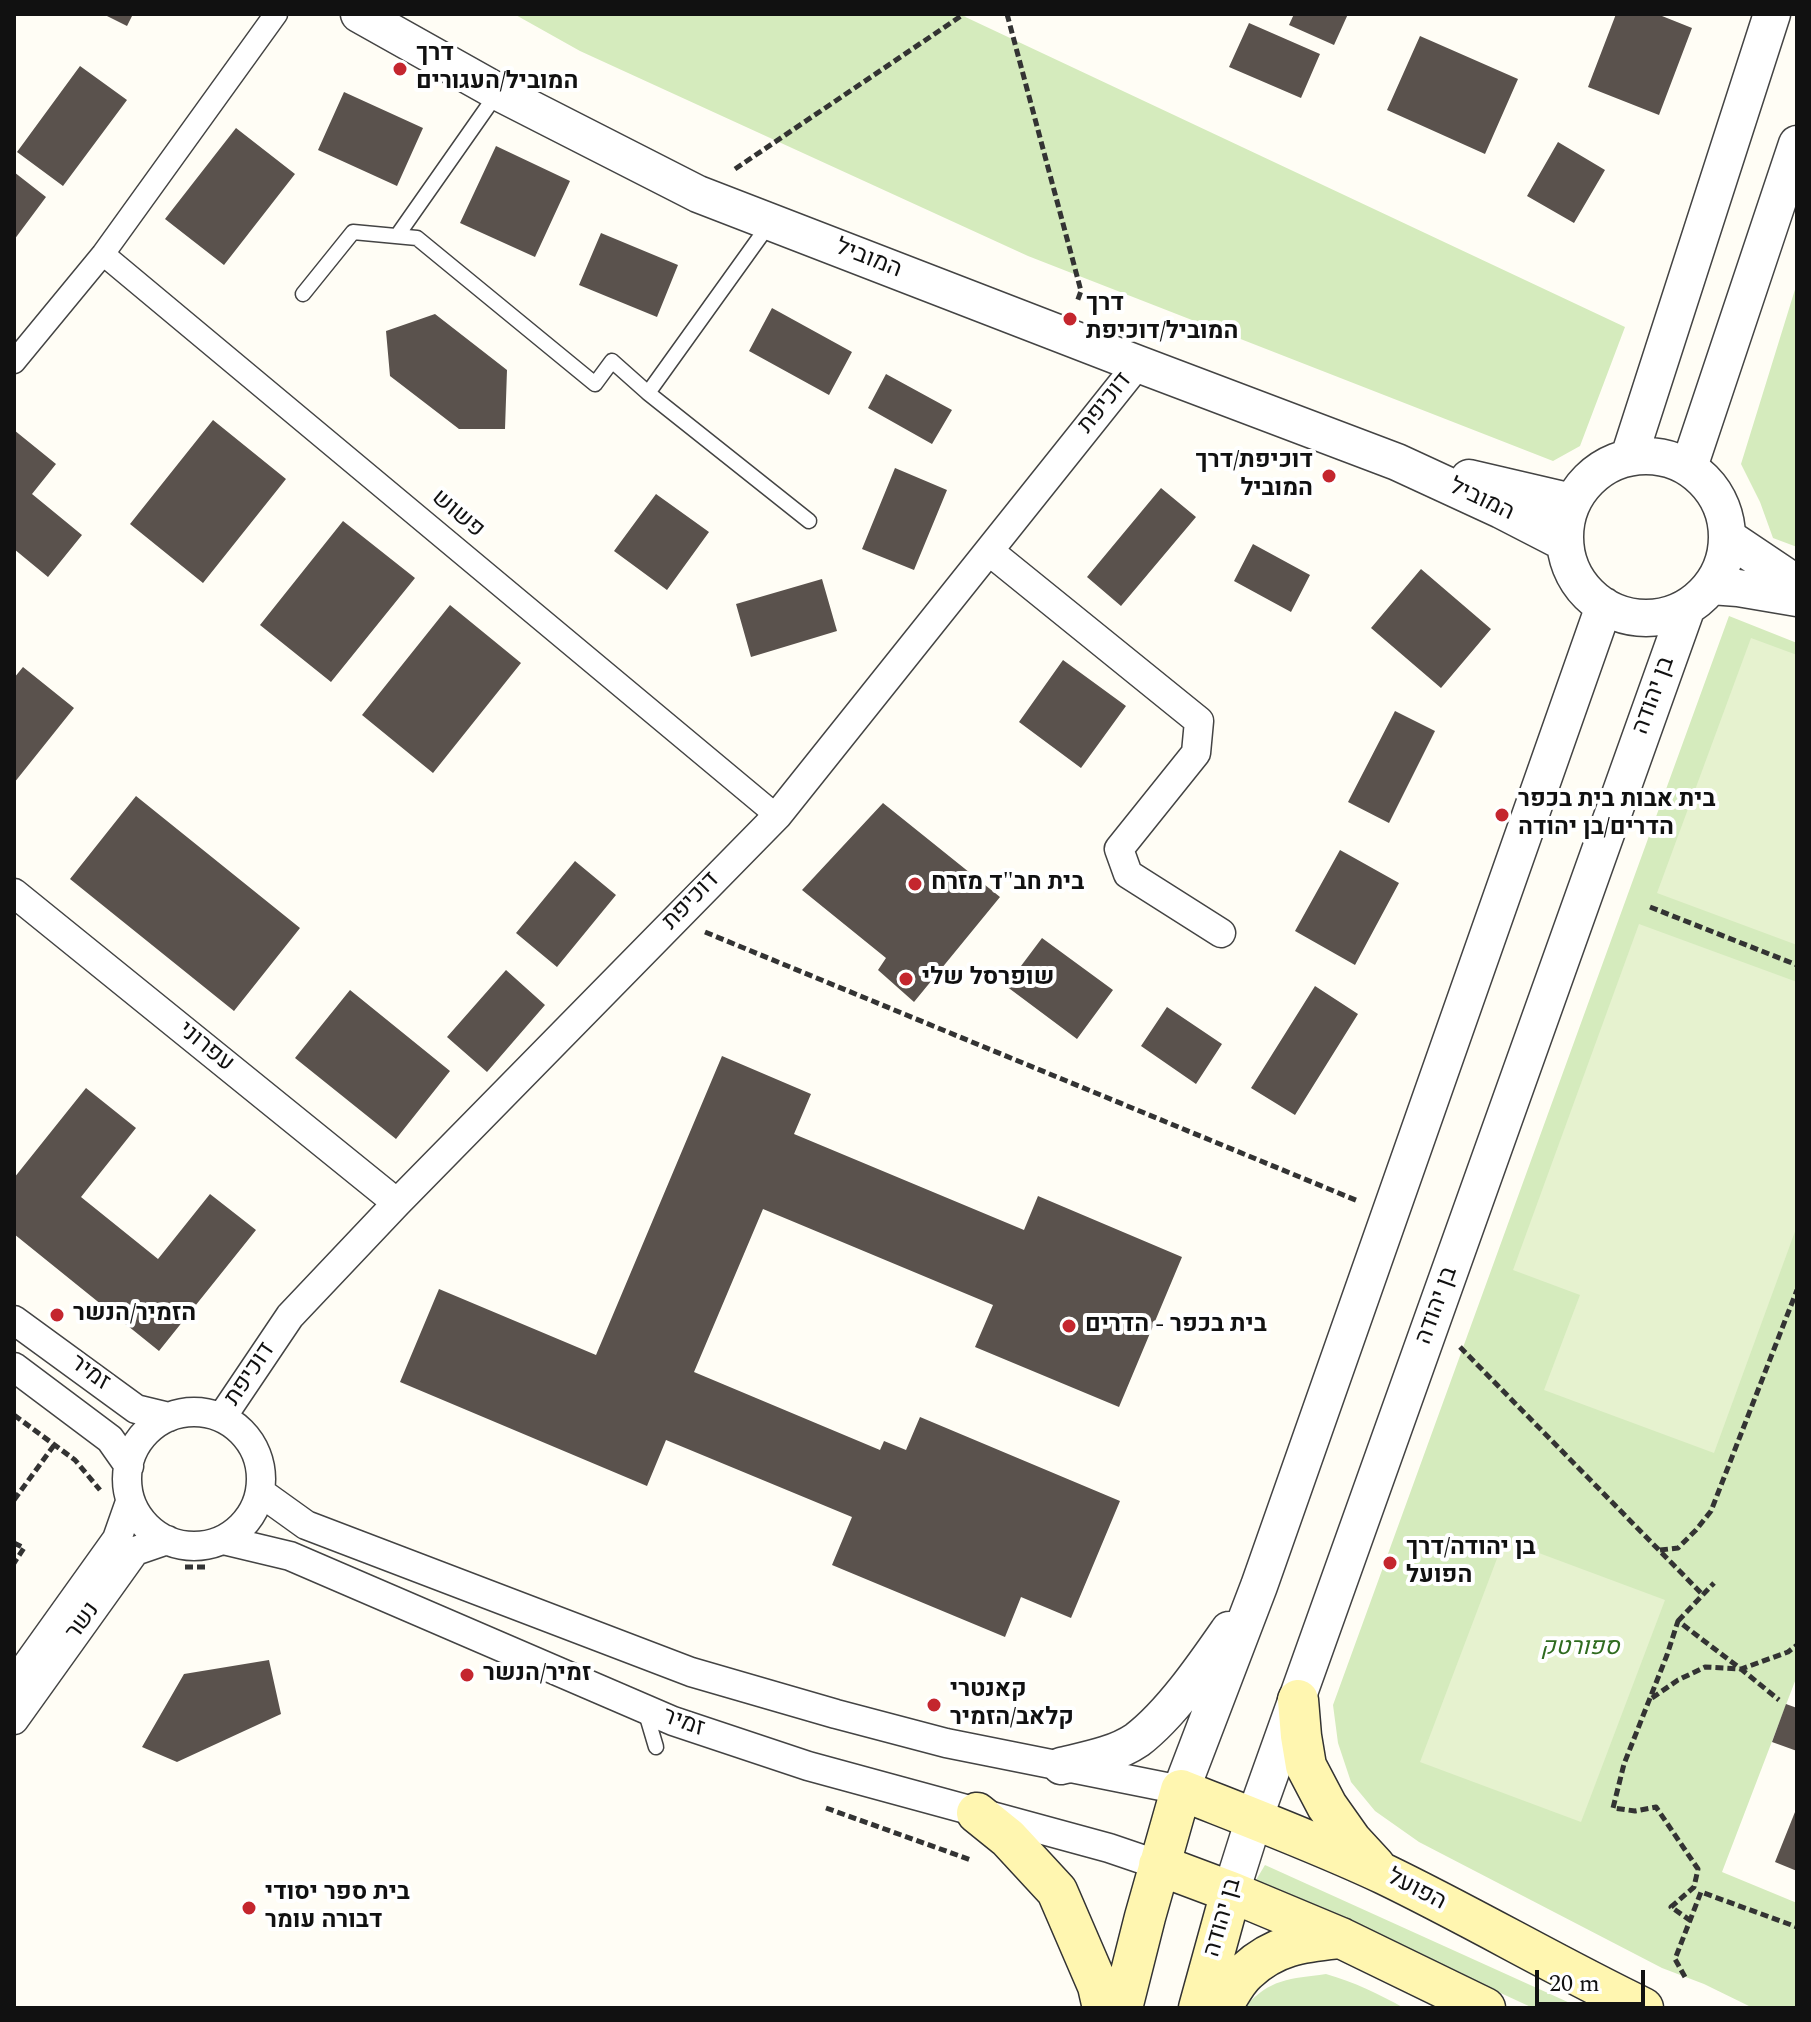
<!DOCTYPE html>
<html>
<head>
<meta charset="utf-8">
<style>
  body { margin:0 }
  #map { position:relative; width:1811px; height:2022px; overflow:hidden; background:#fffdf5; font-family:Spectral,serif }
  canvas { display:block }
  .frame { position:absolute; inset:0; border:16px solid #111; pointer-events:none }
  .scale { position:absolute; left:1535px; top:1970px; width:110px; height:36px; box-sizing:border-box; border:4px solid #111; border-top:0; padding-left:10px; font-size:24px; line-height:28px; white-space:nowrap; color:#111; -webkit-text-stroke:6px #fff; paint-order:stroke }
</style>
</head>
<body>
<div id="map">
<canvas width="1811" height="2022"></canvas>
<div class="frame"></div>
<div class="scale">20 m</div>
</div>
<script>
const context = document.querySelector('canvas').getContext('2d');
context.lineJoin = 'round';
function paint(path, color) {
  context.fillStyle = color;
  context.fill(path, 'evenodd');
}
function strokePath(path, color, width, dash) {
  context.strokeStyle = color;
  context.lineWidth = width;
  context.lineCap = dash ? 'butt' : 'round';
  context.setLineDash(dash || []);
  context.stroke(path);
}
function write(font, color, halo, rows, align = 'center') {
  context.font = font + ' Spectral,Heebo,serif';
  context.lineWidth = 8;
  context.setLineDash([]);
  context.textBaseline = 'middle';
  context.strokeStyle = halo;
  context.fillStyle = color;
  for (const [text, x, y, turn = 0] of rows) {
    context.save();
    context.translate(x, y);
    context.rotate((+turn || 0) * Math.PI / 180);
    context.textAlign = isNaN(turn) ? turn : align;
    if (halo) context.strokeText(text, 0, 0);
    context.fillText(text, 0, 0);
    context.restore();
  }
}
paint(new Path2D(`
  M 514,14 L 959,14 L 1625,327 L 1580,446 L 1553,461 L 1028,256 L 580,51 Z
  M 1797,283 L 1797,547 L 1773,538 L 1760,502 L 1741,464 Z
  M 1729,616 L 1797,643 L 1797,1676 L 1722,1872 L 1797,1903 L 1797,2008 L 1753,2008 L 1704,1984 L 1662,1968 L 1419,1842 L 1375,1811 L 1351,1782 L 1338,1743 L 1333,1705 Z
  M 1265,1865 L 1581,2008 L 1533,2008 L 1256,1880 Z
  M 1326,1974 C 1354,1982 1379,1994 1404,2008 L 1244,2008 C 1270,1978 1290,1979 1326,1974 Z`), '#d5ebbd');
paint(new Path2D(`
  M 1751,638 L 1797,655 L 1797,945 L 1657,893 Z
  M 1639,924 L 1797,982 L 1797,1226 L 1714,1453 L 1544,1390 L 1580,1295 L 1513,1270 Z
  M 1504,1540 L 1665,1600 L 1581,1822 L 1420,1762 Z`), '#e6f2cf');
paint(new Path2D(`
  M 103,14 L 133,14 L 127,26 Z
  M 1294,14 L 1348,14 L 1334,45 L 1289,25 Z
  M 1616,14 L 1657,14 L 1692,28 L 1659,115 L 1588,87 Z
  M 1249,23 L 1320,54 L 1301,98 L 1229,67 Z
  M 1420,36 L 1518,79 L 1485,154 L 1387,110 Z
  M 80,66 L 127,100 L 63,186 L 17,152 Z
  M 344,92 L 423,128 L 397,186 L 318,150 Z
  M 236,128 L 295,174 L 224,265 L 165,219 Z
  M 1558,142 L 1605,170 L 1574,223 L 1527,196 Z
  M 496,146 L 570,181 L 535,257 L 460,223 Z
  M 14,172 L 46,197 L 14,240 Z
  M 601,233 L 678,265 L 657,317 L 579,285 Z
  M 772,308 L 852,352 L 829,395 L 749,351 Z
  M 435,314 L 507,370 L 505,429 L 459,429 L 390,376 L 386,331 Z
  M 886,374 L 952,410 L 932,444 L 868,408 Z
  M 213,420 L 286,479 L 203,583 L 130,524 Z
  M 14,430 L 56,464 L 32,494 L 82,535 L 48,577 L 14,549 Z
  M 895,468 L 947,490 L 914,570 L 862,549 Z
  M 1161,488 L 1196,517 L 1121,606 L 1087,577 Z
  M 656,494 L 709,532 L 667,590 L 614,551 Z
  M 343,521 L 415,578 L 331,682 L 260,625 Z
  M 1253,544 L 1310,575 L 1291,612 L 1234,581 Z
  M 1421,569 L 1491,629 L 1441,688 L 1371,628 Z
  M 822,579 L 837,631 L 751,657 L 736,604 Z
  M 450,605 L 521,663 L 433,773 L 362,715 Z
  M 1063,660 L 1126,706 L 1081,768 L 1019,722 Z
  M 23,667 L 74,708 L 14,783 L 14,678 Z
  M 1395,711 L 1435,731 L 1389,823 L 1348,802 Z
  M 136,796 L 300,928 L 234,1011 L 70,879 Z
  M 883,803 L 1000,897 L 914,1002 L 878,970 L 886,958 L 802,890 Z
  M 1340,850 L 1399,883 L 1355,965 L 1295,931 Z
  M 575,861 L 616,895 L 557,967 L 516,933 Z
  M 1042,938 L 1113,990 L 1077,1039 L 1006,986 Z
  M 506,970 L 545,1005 L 487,1072 L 447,1037 Z
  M 1315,986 L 1358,1014 L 1295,1115 L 1251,1088 Z
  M 350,990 L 450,1071 L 396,1139 L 295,1058 Z
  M 1167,1007 L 1222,1044 L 1196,1084 L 1141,1046 Z
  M 722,1056 L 811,1094 L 794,1134 L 1024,1230 L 1038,1196 L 1182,1257 L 1119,1407 L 975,1347 L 993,1305 L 763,1209 L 694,1372 L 880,1450 L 884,1441 L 906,1450 L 920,1417 L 1120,1501 L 1071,1618 L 1021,1597 L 1005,1637 L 832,1565 L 852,1517 L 666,1440 L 647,1486 L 400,1382 L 439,1289 L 596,1355 Z
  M 86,1088 L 136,1128 L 81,1197 L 158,1259 L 210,1194 L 256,1230 L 159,1351 L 14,1234 L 14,1178 Z
  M 269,1660 L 281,1714 L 177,1762 L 142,1747 L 184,1674 Z
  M 1786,1704 L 1797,1708 L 1797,1751 L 1772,1742 Z
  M 1797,1807 L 1797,1871 L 1775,1862 Z`), '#5a524d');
const service = new Path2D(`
  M 397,236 L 498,92
  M 303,294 L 353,232 L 417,238 L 595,384 L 612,361 L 648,393 L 809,521
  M 648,393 L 770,223
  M 645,1710 L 656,1747`);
const pedestrian = new Path2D(`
  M 103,254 L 777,816
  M 14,362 L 103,254 L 276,14`);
const minor = new Path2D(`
  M 989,551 L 1199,721 L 1196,753 L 1119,849 L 1128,874 L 1221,933
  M 14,893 L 397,1203
  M 14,1320 L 136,1409 L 169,1417
  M 14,1367 L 110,1439 L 129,1466
  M127 1479a67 67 0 1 1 134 0a67 67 0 1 1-134 0Z
  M 222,1417 L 290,1316 L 397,1203 L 777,816 L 1138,364
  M 260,1492 L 306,1525 L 691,1672 L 836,1714 L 946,1743 L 1181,1790
  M 223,1540 L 290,1556 L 673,1721 L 808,1766 L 1109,1848 L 1159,1865
  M 14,1683 L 117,1539 L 130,1502
  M 14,1720 L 135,1551 L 167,1540`);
const tertiary = new Path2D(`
  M 359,14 L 498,92 L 698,194 L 1138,364 L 1397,462 L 1501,510 L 1565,543
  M1565 537a81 81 0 1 1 162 0a81 81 0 1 1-162 0Z
  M 1629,457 L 1772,14
  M 1689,467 L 1797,144
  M 1469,478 L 1572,502
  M 1727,537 L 1797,584
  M 1711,586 L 1738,588 L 1797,598
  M 1061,1766 C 1086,1760 1115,1755 1137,1740 C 1171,1714 1204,1666 1229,1630
  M 1181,1790 L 1259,1586 L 1604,606
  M 1231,1892 L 1254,1819 L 1687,607`);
const secondary = new Path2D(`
  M 1298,1700 L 1301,1736 L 1306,1766 L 1327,1806 L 1351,1840 L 1375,1866
  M 977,1813 L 1008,1838 L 1057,1891 L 1098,1986 L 1103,2008
  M 1159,1865 L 1231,1892 L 1341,1938 L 1485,2008
  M 1122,2008 L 1145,1917 L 1181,1790 C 1249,1817 1318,1843 1384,1874 C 1471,1916 1556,1966 1643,2008
  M 1199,2008 L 1231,1892
  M 1221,2008 C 1229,1996 1236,1980 1247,1971 C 1276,1944 1304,1942 1341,1938`);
strokePath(service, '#444', 17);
strokePath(pedestrian, '#444', 25);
strokePath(minor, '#444', 31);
strokePath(tertiary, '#444', 39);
strokePath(secondary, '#333', 43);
strokePath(new Path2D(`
  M 1007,14 L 1081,291 L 1077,302
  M 735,169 L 964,14
  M 1650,907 L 1797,965
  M 705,932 L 1358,1201
  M 1460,1347 L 1703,1595
  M 14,1415 L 75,1460 L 100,1490
  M 14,1500 L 55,1444
  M 14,1543 L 24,1548 L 14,1563
  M 1660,1550 L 1678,1548 L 1696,1530 L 1711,1511 L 1797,1290
  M 185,1567 L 207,1567
  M 1678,1621 L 1714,1583
  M 1652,1698 L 1678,1680 L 1705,1667 L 1741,1669 L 1788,1652 L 1797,1645
  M 826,1808 L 971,1860
  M 1691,1921 L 1671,1907 L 1694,1887 L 1698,1869 L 1656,1807 L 1635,1811 L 1613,1808 L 1624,1764 L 1667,1655 L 1678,1621 L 1741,1669 L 1779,1700
  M 1685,1977 L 1675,1959 L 1701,1892 L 1797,1927`), '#333', 5, [8, 4]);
strokePath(service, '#fff', 14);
strokePath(pedestrian, '#fff', 22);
strokePath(minor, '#fff', 28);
strokePath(tertiary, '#fff', 36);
strokePath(secondary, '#fff6b0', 40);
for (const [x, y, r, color] of [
  [400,69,8,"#c4262e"],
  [1070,319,8,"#c4262e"],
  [1329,476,8,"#c4262e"],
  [1502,815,8,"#c4262e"],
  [915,884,8,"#c4262e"],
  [906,979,8,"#c4262e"],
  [57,1315,8,"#c4262e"],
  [1069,1326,8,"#c4262e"],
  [1390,1563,8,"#c4262e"],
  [467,1675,8,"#c4262e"],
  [934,1705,8,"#c4262e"],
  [249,1908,8,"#c4262e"]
]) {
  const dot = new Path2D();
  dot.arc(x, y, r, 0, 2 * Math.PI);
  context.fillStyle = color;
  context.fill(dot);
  strokePath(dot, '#fff', 3);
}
write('bold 24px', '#111', '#fff', [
  ["דרך",416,55],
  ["המוביל/העגורים",416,83],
  ["דרך",1086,305],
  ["המוביל/דוכיפת",1086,333],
  ["דוכיפת/דרך",1313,462,"right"],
  ["המוביל",1313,490,"right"],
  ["בית אבות בית בכפר",1518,801],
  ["הדרים/בן יהודה",1518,829],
  ["בית חב\"ד מזרח",931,884],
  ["שופרסל שלי",922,979],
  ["הזמיר/הנשר",73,1315],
  ["בית בכפר - הדרים",1085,1326],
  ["בן יהודה/דרך",1406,1549],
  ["הפועל",1406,1577],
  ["זמיר/הנשר",483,1675],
  ["קאנטרי",950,1691],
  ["קלאב/הזמיר",950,1719],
  ["בית ספר יסודי",265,1894],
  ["דבורה עומר",265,1922]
], 'left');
write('24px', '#111', '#fff', [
  ["המוביל",868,260,21],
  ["דוכיפת",1106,404,-51],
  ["המוביל",1481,501,25],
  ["פשוש",457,515,40],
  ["בן יהודה",1655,696,-70],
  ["דוכיפת",692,902,-46],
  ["עפרוני",205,1048,39],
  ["בן יהודה",1438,1306,-70],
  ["זמיר",89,1374,36],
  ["דוכיפת",251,1375,-56],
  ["נשר",84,1622,-54],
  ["זמיר",683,1724,20],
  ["הפועל",1416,1891,27],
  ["בן יהודה",1224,1918,-74]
]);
write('italic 24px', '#2f6b1f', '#fff', [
  ["ספורטק",1580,1649]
]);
</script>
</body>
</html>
